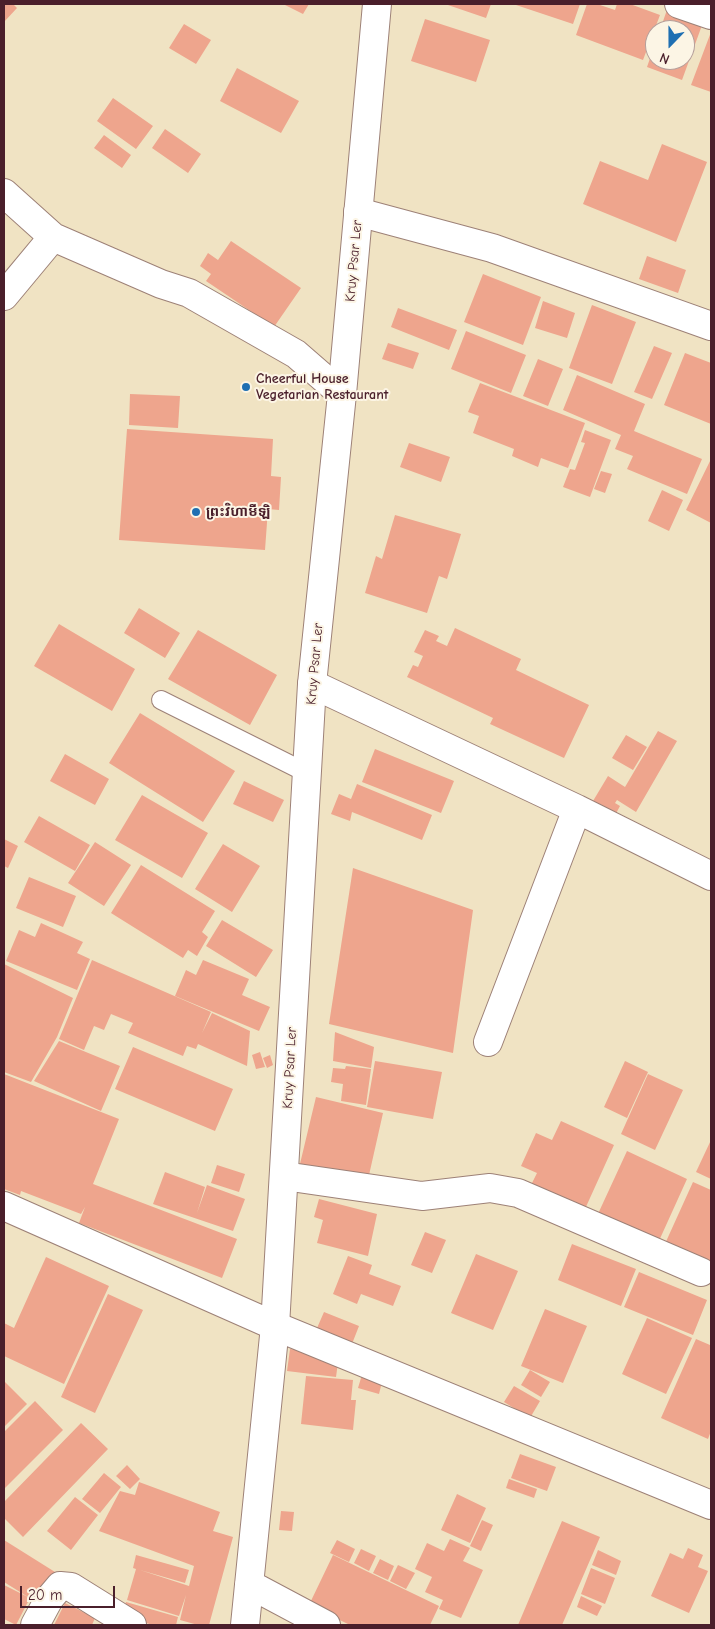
<!DOCTYPE html>
<html>
<head>
<meta charset="utf-8">
<style>
  body { margin:0 }
  #map { position:relative; width:715px; height:1629px; overflow:hidden; background:#f0e3c3; font-family:"Comic Neue",sans-serif }
  canvas { display:block }
  .frame { position:absolute; inset:0; border:5px solid #4a1f2b; pointer-events:none }
  .north { position:absolute; left:645px; top:20px; width:50px; height:50px; box-sizing:border-box; background:#fcf5e5; border:1px solid #b59f9b; border-radius:50%; rotate:202deg; font-size:14px; font-weight:700; line-height:20px; text-align:center; color:#4a1f2b }
  .north::after { content:''; display:block; margin:auto; width:18px; height:22px; background:#1f6fb2; clip-path:polygon(50% 0,100% 100%,50% 72%,0 100%) }
  .scale { position:absolute; left:20px; top:1586px; width:95px; height:22px; box-sizing:border-box; border:2px solid #4a1f2b; border-top:0; padding-left:6px; font-size:15px; line-height:18px; white-space:nowrap; color:#4a1f2b; -webkit-text-stroke:4px #fcf5e5; paint-order:stroke }
</style>
</head>
<body>
<div id="map">
<canvas width="715" height="1629"></canvas>
<div class="frame"></div>
<div class="north">N</div>
<div class="scale">20 m</div>
</div>
<script>
const context = document.querySelector('canvas').getContext('2d');
context.lineJoin = 'round';
function paint(path, color) {
  context.fillStyle = color;
  context.fill(path, 'evenodd');
}
function strokePath(path, color, width, dash) {
  context.strokeStyle = color;
  context.lineWidth = width;
  context.lineCap = dash ? 'butt' : 'round';
  context.setLineDash(dash || []);
  context.stroke(path);
}
function write(font, color, halo, rows, align = 'center') {
  context.font = font + ' "Comic Neue","Noto Sans Khmer",sans-serif';
  context.lineWidth = 4;
  context.setLineDash([]);
  context.textBaseline = 'middle';
  context.strokeStyle = halo;
  context.fillStyle = color;
  for (const [text, x, y, turn = 0] of rows) {
    context.save();
    context.translate(x, y);
    context.rotate((+turn || 0) * Math.PI / 180);
    context.textAlign = isNaN(turn) ? turn : align;
    if (halo) context.strokeText(text, 0, 0);
    context.fillText(text, 0, 0);
    context.restore();
  }
}
paint(new Path2D(`
  M 4,4 L 13,4 L 17,8 L 4,22 Z
  M 283,4 L 309,4 L 303,14 Z
  M 445,4 L 491,4 L 486,18 Z
  M 513,4 L 580,4 L 573,24 Z
  M 587,4 L 597,4 L 615,10 L 617,4 L 630,4 L 660,15 L 643,60 L 576,35 Z
  M 669,4 L 705,17 L 682,80 L 647,67 L 655,44 L 655,60 L 685,60 L 685,30 L 660,30 Z
  M 425,19 L 490,40 L 476,82 L 411,61 Z
  M 184,24 L 211,40 L 196,64 L 169,48 Z
  M 711,32 L 711,92 L 691,85 Z
  M 237,68 L 299,101 L 281,133 L 220,101 Z
  M 113,98 L 153,126 L 136,149 L 97,121 Z
  M 165,129 L 201,154 L 188,173 L 152,148 Z
  M 104,135 L 131,155 L 122,168 L 94,148 Z
  M 662,144 L 707,162 L 676,242 L 583,204 L 600,161 L 648,180 Z
  M 231,241 L 301,288 L 274,327 L 206,281 L 211,274 L 200,266 L 208,253 L 218,260 Z
  M 647,256 L 686,270 L 678,293 L 639,279 Z
  M 483,274 L 541,297 L 523,345 L 464,322 Z
  M 543,301 L 575,313 L 567,338 L 535,328 Z
  M 592,305 L 636,322 L 612,384 L 569,368 Z
  M 398,308 L 457,330 L 449,350 L 391,327 Z
  M 466,331 L 526,355 L 511,393 L 451,369 Z
  M 388,343 L 419,353 L 413,369 L 382,359 Z
  M 654,346 L 672,353 L 652,399 L 634,392 Z
  M 685,353 L 711,363 L 711,424 L 664,405 Z
  M 538,359 L 563,369 L 548,406 L 523,396 Z
  M 577,375 L 645,404 L 634,431 L 702,459 L 687,494 L 627,469 L 633,456 L 615,449 L 621,435 L 563,410 Z
  M 480,383 L 585,423 L 568,468 L 541,458 L 538,467 L 512,456 L 514,449 L 473,433 L 479,416 L 468,412 Z
  M 130,394 L 180,396 L 178,428 L 129,425 Z
  M 127,429 L 273,439 L 271,476 L 281,477 L 279,510 L 268,509 L 265,550 L 119,540 Z
  M 585,430 L 611,440 L 590,497 L 563,487 L 570,469 L 575,470 L 585,443 L 581,442 Z
  M 409,443 L 450,457 L 441,482 L 400,467 Z
  M 711,459 L 711,523 L 686,510 Z
  M 601,471 L 612,474 L 605,493 L 594,489 Z
  M 662,490 L 683,500 L 669,531 L 648,521 Z
  M 395,515 L 461,534 L 447,579 L 439,576 L 427,613 L 365,593 L 376,556 L 382,559 Z
  M 139,608 L 180,633 L 165,658 L 124,633 Z
  M 59,624 L 135,669 L 112,711 L 34,666 Z
  M 455,628 L 521,659 L 516,670 L 589,705 L 564,758 L 490,724 L 493,718 L 407,677 L 413,665 L 418,667 L 423,656 L 414,652 L 425,630 L 439,636 L 436,641 L 447,646 Z
  M 198,630 L 277,675 L 250,725 L 168,679 Z
  M 140,713 L 235,771 L 203,822 L 109,763 Z
  M 658,731 L 677,741 L 636,812 L 617,800 L 615,803 L 620,806 L 612,821 L 602,815 L 607,808 L 593,801 L 608,776 L 625,787 Z
  M 626,735 L 647,747 L 633,770 L 612,758 Z
  M 375,749 L 454,781 L 441,813 L 362,782 Z
  M 65,754 L 109,779 L 95,805 L 50,781 Z
  M 244,781 L 284,800 L 273,822 L 233,804 Z
  M 357,784 L 432,815 L 422,840 L 352,812 L 350,821 L 331,814 L 339,794 L 351,799 Z
  M 142,795 L 208,833 L 182,878 L 115,840 Z
  M 39,816 L 90,845 L 75,871 L 24,842 Z
  M 4,839 L 18,846 L 8,868 L 4,866 Z
  M 95,842 L 131,865 L 104,906 L 68,883 Z
  M 223,844 L 260,866 L 232,912 L 195,889 Z
  M 141,865 L 215,911 L 202,932 L 208,937 L 197,956 L 188,950 L 183,958 L 111,913 Z
  M 353,868 L 473,910 L 453,1053 L 329,1024 Z
  M 29,877 L 76,896 L 63,927 L 16,908 Z
  M 222,920 L 273,950 L 256,977 L 206,946 Z
  M 41,923 L 83,942 L 77,953 L 90,959 L 77,990 L 6,961 L 19,930 L 35,937 Z
  M 92,960 L 211,1012 L 202,1033 L 212,1013 L 250,1031 L 247,1066 L 198,1044 L 196,1049 L 187,1046 L 183,1056 L 128,1033 L 133,1023 L 111,1014 L 104,1030 L 94,1026 L 84,1050 L 59,1039 Z
  M 203,960 L 249,979 L 242,995 L 270,1007 L 259,1031 L 175,996 L 186,970 L 196,975 Z
  M 4,964 L 73,998 L 57,1037 L 31,1082 L 4,1072 Z
  M 335,1032 L 374,1047 L 371,1068 L 333,1061 Z
  M 59,1041 L 120,1066 L 101,1111 L 34,1081 Z
  M 133,1047 L 233,1089 L 215,1131 L 115,1089 Z
  M 260,1052 L 265,1067 L 256,1069 L 252,1055 Z
  M 270,1055 L 273,1065 L 267,1068 L 263,1058 Z
  M 375,1061 L 442,1072 L 433,1119 L 367,1107 Z
  M 625,1061 L 648,1072 L 627,1118 L 604,1107 Z
  M 346,1066 L 371,1069 L 366,1105 L 341,1101 L 343,1084 L 331,1082 L 333,1068 L 345,1069 Z
  M 4,1074 L 119,1119 L 93,1184 L 237,1239 L 222,1278 L 79,1223 L 85,1207 L 81,1214 L 21,1191 L 20,1195 L 4,1189 Z
  M 648,1074 L 683,1090 L 655,1150 L 621,1134 Z
  M 316,1097 L 383,1113 L 367,1184 L 299,1168 Z
  M 561,1121 L 614,1145 L 585,1209 L 531,1185 L 537,1173 L 521,1166 L 536,1133 L 552,1140 Z
  M 711,1140 L 711,1179 L 696,1172 Z
  M 627,1151 L 687,1179 L 658,1243 L 597,1216 Z
  M 217,1165 L 245,1174 L 239,1192 L 211,1183 Z
  M 165,1172 L 205,1187 L 197,1213 L 207,1185 L 245,1199 L 233,1231 L 153,1204 Z
  M 693,1182 L 711,1190 L 711,1267 L 664,1246 Z
  M 319,1199 L 377,1214 L 368,1256 L 317,1243 L 323,1220 L 314,1217 Z
  M 425,1232 L 446,1240 L 432,1273 L 411,1265 Z
  M 572,1244 L 636,1269 L 621,1306 L 558,1280 Z
  M 476,1254 L 518,1271 L 493,1330 L 451,1313 Z
  M 348,1256 L 372,1265 L 369,1274 L 401,1286 L 393,1306 L 361,1294 L 357,1304 L 333,1294 Z
  M 46,1257 L 109,1286 L 64,1384 L 4,1356 L 4,1323 L 14,1328 Z
  M 639,1272 L 707,1300 L 693,1335 L 624,1307 Z
  M 108,1294 L 143,1310 L 95,1413 L 61,1397 Z
  M 545,1309 L 587,1326 L 563,1383 L 521,1366 Z
  M 324,1312 L 359,1326 L 350,1349 L 314,1335 Z
  M 647,1318 L 692,1338 L 666,1394 L 622,1374 Z
  M 696,1339 L 710,1345 L 711,1341 L 711,1431 L 708,1439 L 661,1418 Z
  M 290,1349 L 339,1355 L 336,1377 L 287,1371 Z
  M 364,1368 L 384,1374 L 379,1394 L 358,1388 Z
  M 530,1370 L 550,1382 L 541,1397 L 521,1385 Z
  M 306,1376 L 353,1380 L 351,1400 L 356,1400 L 353,1430 L 301,1424 Z
  M 4,1381 L 27,1404 L 4,1427 Z
  M 514,1386 L 540,1401 L 530,1418 L 504,1402 Z
  M 35,1401 L 63,1430 L 4,1489 L 4,1432 Z
  M 81,1423 L 108,1449 L 23,1537 L 4,1518 L 4,1502 Z
  M 520,1454 L 556,1467 L 547,1491 L 511,1478 Z
  M 127,1465 L 140,1479 L 130,1489 L 116,1476 Z
  M 104,1473 L 121,1487 L 100,1513 L 82,1499 Z
  M 509,1479 L 537,1489 L 534,1498 L 506,1488 Z
  M 139,1482 L 220,1512 L 213,1531 L 233,1537 L 209,1625 L 198,1625 L 180,1620 L 186,1595 L 179,1616 L 127,1600 L 136,1569 L 133,1568 L 136,1555 L 189,1570 L 185,1583 L 140,1570 L 189,1586 L 194,1566 L 99,1531 L 120,1491 L 135,1495 Z
  M 457,1494 L 486,1508 L 470,1543 L 441,1530 Z
  M 75,1497 L 98,1515 L 71,1550 L 47,1531 Z
  M 281,1511 L 294,1512 L 292,1531 L 279,1530 Z
  M 482,1520 L 493,1525 L 481,1551 L 470,1546 Z
  M 562,1521 L 600,1537 L 562,1625 L 518,1625 Z
  M 450,1539 L 470,1548 L 463,1561 L 483,1570 L 461,1618 L 439,1609 L 443,1600 L 425,1592 L 432,1577 L 415,1569 L 427,1543 L 444,1551 Z
  M 4,1540 L 55,1572 L 36,1602 L 30,1598 L 16,1625 L 4,1619 L 4,1585 L 28,1597 L 4,1582 Z
  M 337,1540 L 355,1549 L 349,1562 L 330,1553 Z
  M 688,1548 L 703,1555 L 698,1567 L 708,1571 L 689,1613 L 651,1596 L 670,1553 L 683,1559 Z
  M 361,1549 L 376,1556 L 369,1571 L 354,1563 Z
  M 598,1550 L 621,1561 L 616,1575 L 592,1565 Z
  M 333,1555 L 439,1606 L 430,1625 L 350,1625 L 309,1605 Z
  M 380,1559 L 394,1566 L 388,1580 L 373,1573 Z
  M 398,1565 L 415,1573 L 406,1589 L 390,1581 Z
  M 591,1568 L 615,1578 L 605,1604 L 581,1594 Z
  M 581,1596 L 602,1606 L 597,1616 L 577,1607 Z
  M 126,1602 L 178,1617 L 176,1625 L 153,1625 L 122,1616 Z
  M 65,1603 L 95,1618 L 92,1625 L 54,1625 Z`), '#eea58d');
const lane = new Path2D(`
  M 161,700 L 307,773`);
const street = new Path2D(`
  M 679,4 L 711,15
  M 4,193 L 53,237 L 161,284 L 189,293 L 296,354 L 342,394
  M 358,212 L 492,248 L 711,326
  M 4,296 L 53,237
  M 312,684 L 577,809 L 711,876
  M 488,1042 L 577,809
  M 284,1176 L 422,1196 L 490,1188 L 518,1193 L 701,1272
  M 249,1584 L 326,1625
  M 35,1625 L 49,1599 L 60,1586 L 71,1587 L 132,1625
  M 245,1625 L 275,1326 L 711,1505`);
const secondary = new Path2D(`
  M 4,1206 L 275,1326 L 312,684 L 342,394 L 377,4`);
strokePath(lane, '#9d8177', 20);
strokePath(street, '#9d8177', 30);
strokePath(secondary, '#9d8177', 30);
strokePath(lane, '#fff', 18);
strokePath(street, '#fff', 28);
strokePath(secondary, '#fff', 28);
for (const [x, y, r, color] of [
  [246,387,5,"#1f6fb2"],
  [196,512,5,"#1f6fb2"]
]) {
  const dot = new Path2D();
  dot.arc(x, y, r, 0, 2 * Math.PI);
  context.fillStyle = color;
  context.fill(dot);
  strokePath(dot, '#fcf5e5', 2);
}
write('14px', '#4a1f2b', '#fcf5e5', [
  ["Kruy Psar Ler",354,261,-85],
  ["Kruy Psar Ler",315,664,-85],
  ["Kruy Psar Ler",290,1068,-87]
]);
write('bold 14px', '#4a1f2b', '#fcf5e5', [
  ["Cheerful House",256,379],
  ["Vegetarian Restaurant",256,395],
  ["ព្រះវិហាមីឡិ",206,512]
], 'left');
</script>
</body>
</html>
